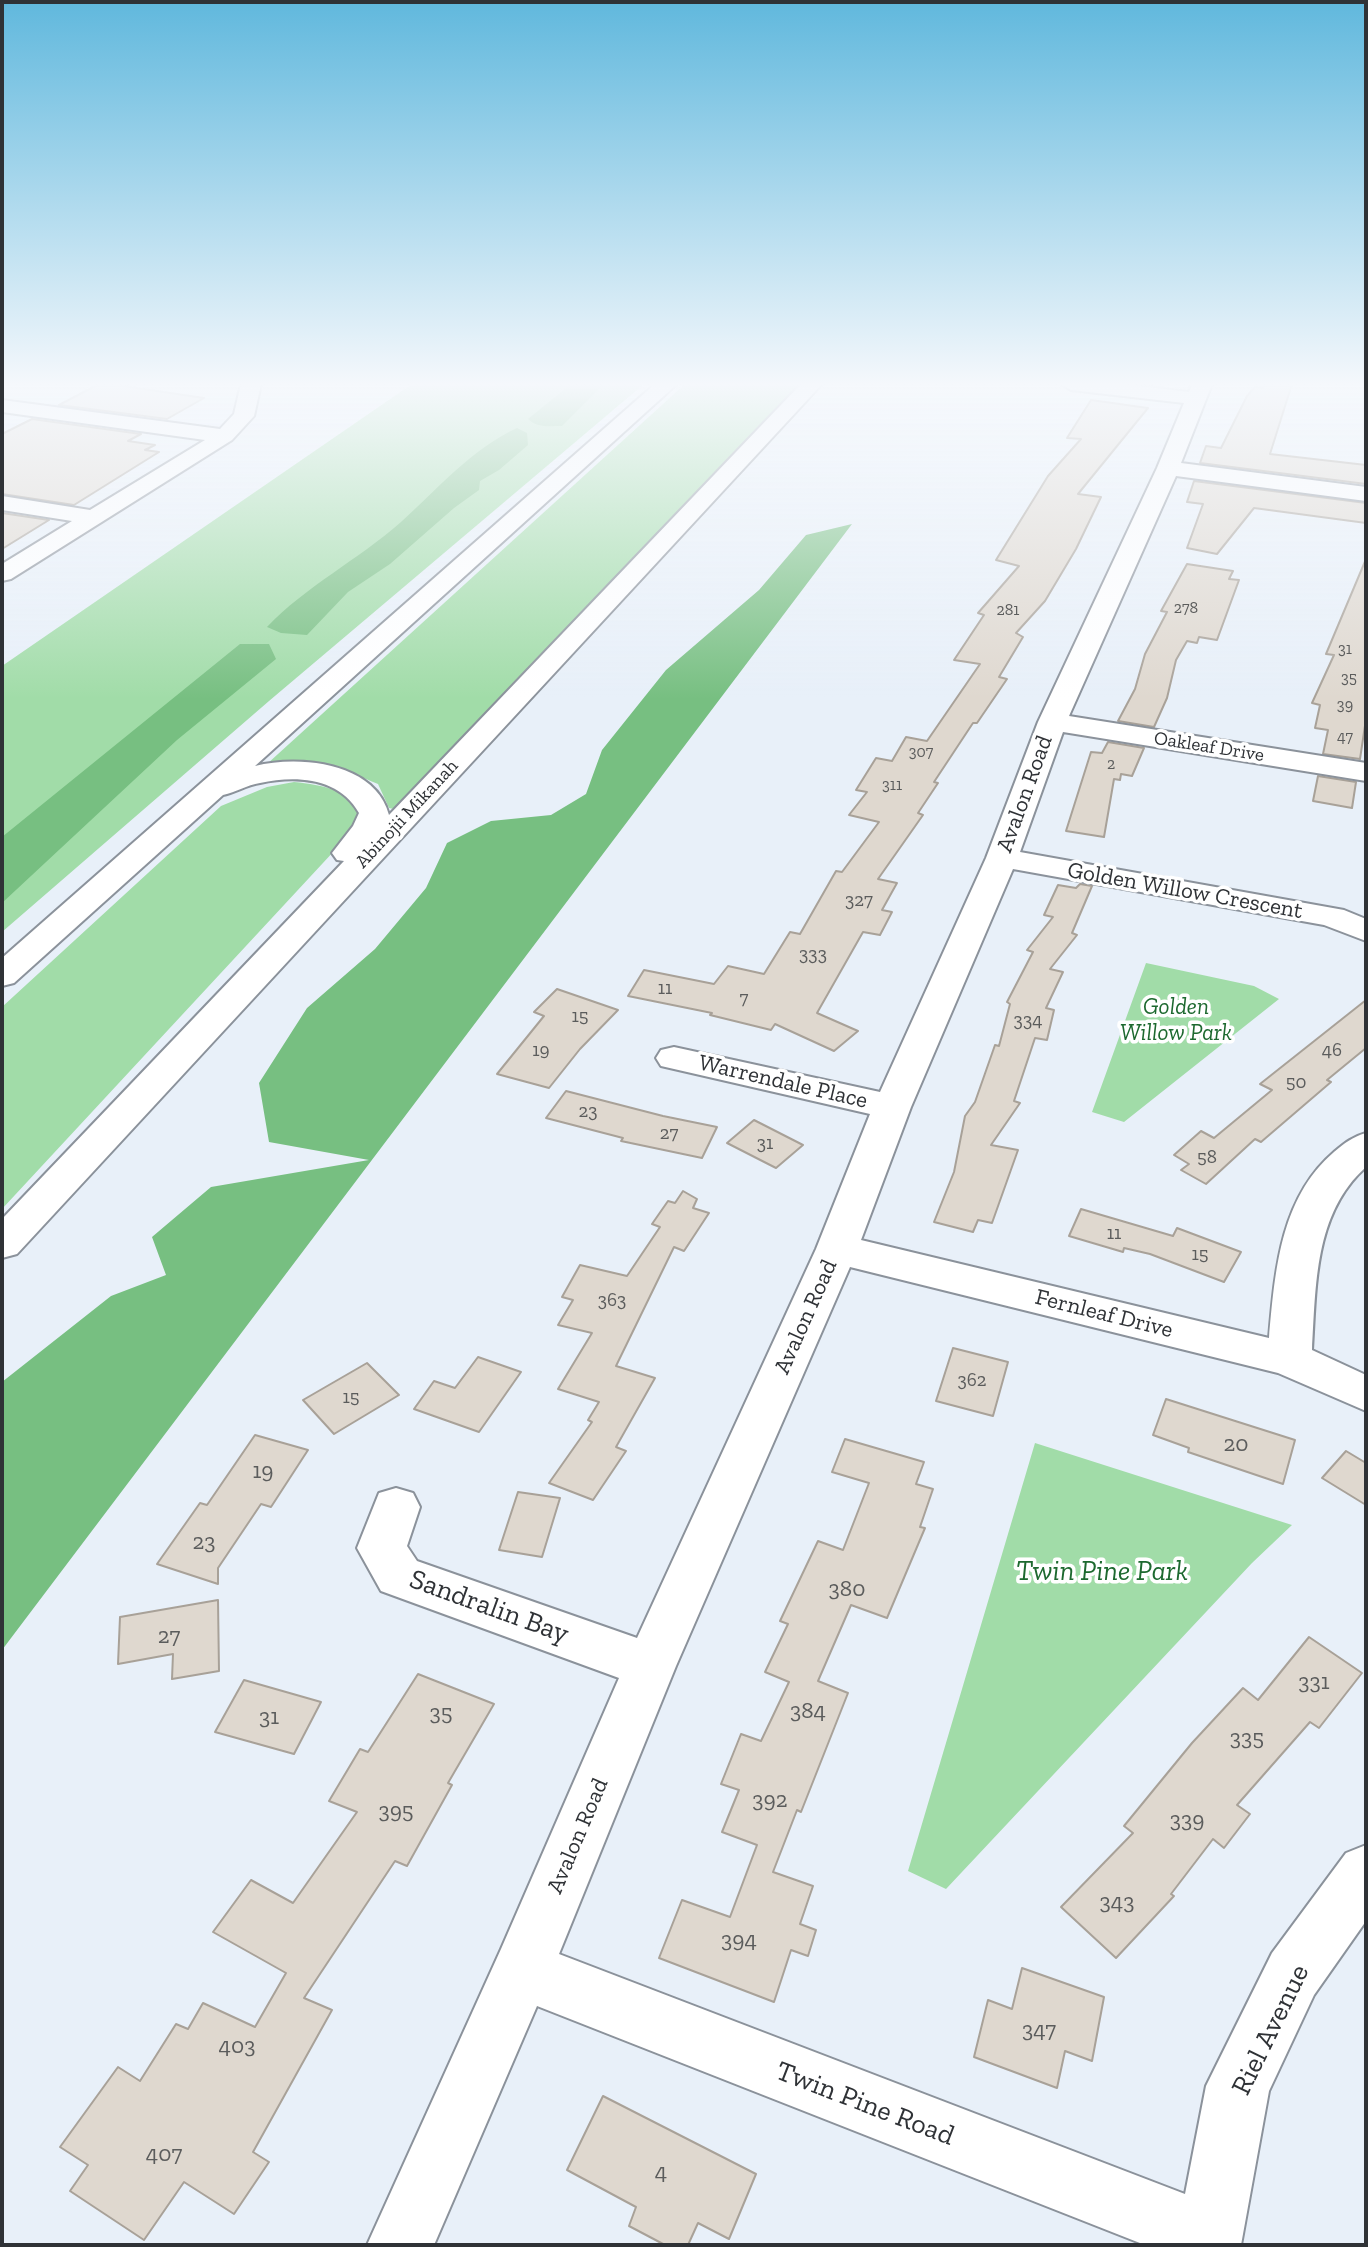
<!DOCTYPE html>
<html>
<head>
<meta charset="utf-8">
<style>
  body { margin:0 }
  #map { position:relative; width:1368px; height:2247px; overflow:hidden; background:#e8f0f9; font-family:"Zilla Slab",serif }
  canvas { display:block }
  .frame { position:absolute; inset:0; border:4px solid #2f3236; pointer-events:none }
</style>
</head>
<body>
<div id="map">
<canvas width="1368" height="2247"></canvas>
<div class="frame"></div>
</div>
<script>
const context = document.querySelector('canvas').getContext('2d');
context.lineJoin = 'round';
function paint(path, color) {
  context.fillStyle = color;
  context.fill(path, 'evenodd');
}
function strokePath(path, color, width, dash) {
  context.strokeStyle = color;
  context.lineWidth = width;
  context.lineCap = dash ? 'butt' : 'round';
  context.setLineDash(dash || []);
  context.stroke(path);
}
function write(font, color, halo, rows, align = 'center') {
  context.font = font + ' "Zilla Slab",serif';
  context.lineWidth = 7;
  context.setLineDash([]);
  context.textBaseline = 'middle';
  context.strokeStyle = halo;
  context.fillStyle = color;
  for (const [text, x, y, turn = 0] of rows) {
    context.save();
    context.translate(x, y);
    context.rotate((+turn || 0) * Math.PI / 180);
    context.textAlign = isNaN(turn) ? turn : align;
    if (halo) context.strokeText(text, 0, 0);
    context.fillText(text, 0, 0);
    context.restore();
  }
}
paint(new Path2D(`
  M 412,384 L 644,384 L 269,701 L 2,932 L 2,666 Z
  M 685,384 L 802,384 L 398,810 L 389,808 L 378,784 C 338,766 311,761 267,764 Z
  M 294,782 C 322,785 354,789 361,822 L 2,1209 L 2,1007 L 221,806 L 267,787 Z
  M 1146,963 L 1254,986 L 1279,999 L 1124,1122 L 1092,1112 Z
  M 1035,1443 L 1292,1525 L 1252,1563 L 946,1889 L 908,1871 Z`), '#a1dca8');
paint(new Path2D(`
  M 571,384 L 604,384 L 562,426 C 549,426 537,428 528,419 Z
  M 517,428 L 527,433 L 528,445 L 499,470 L 480,481 L 479,490 L 454,508 L 390,564 L 348,592 L 307,635 L 281,633 L 267,627 C 306,586 358,560 401,522 C 439,488 470,450 517,428 Z
  M 852,524 L 2,1650 L 2,1382 L 111,1296 L 166,1275 L 152,1237 L 211,1187 L 369,1160 L 269,1142 L 259,1083 L 307,1008 L 375,949 L 426,888 L 447,843 L 491,821 L 551,815 L 586,794 L 602,750 L 666,670 L 759,590 L 806,535 Z
  M 240,644 L 269,644 L 276,659 L 177,740 L 2,903 L 2,837 Z`), '#77bf81');
const building = new Path2D(`
  M 99,384 L 110,384 L 204,398 L 167,419 L 59,405 Z
  M 1265,384 L 1292,384 L 1270,454 L 1366,465 L 1366,484 L 1200,463 L 1206,446 L 1221,448 L 1247,396 L 1255,387 L 1263,388 Z
  M 1091,400 L 1148,408 L 1078,494 L 1101,497 L 1076,549 L 1045,601 L 1016,633 L 1023,637 L 999,677 L 1007,679 L 977,723 L 973,723 L 934,782 L 938,783 L 918,813 L 923,815 L 878,879 L 897,883 L 882,910 L 892,912 L 880,935 L 863,932 L 817,1013 L 858,1031 L 834,1051 L 775,1024 L 771,1030 L 710,1015 L 712,1013 L 628,996 L 644,970 L 714,984 L 728,966 L 764,974 L 790,932 L 800,934 L 836,871 L 842,872 L 879,822 L 849,815 L 867,792 L 856,790 L 876,758 L 892,761 L 906,737 L 927,741 L 980,664 L 954,660 L 984,615 L 978,613 L 1019,566 L 996,560 L 1048,476 L 1081,439 L 1067,438 Z
  M 32,419 L 141,434 L 128,441 L 155,445 L 145,450 L 159,452 L 74,505 L 2,494 L 2,434 Z
  M 1194,481 L 1366,503 L 1366,523 L 1254,508 L 1217,554 L 1187,548 L 1203,504 L 1187,502 Z
  M 2,513 L 49,520 L 2,549 Z
  M 1366,559 L 1366,719 L 1360,759 L 1323,754 L 1328,730 L 1315,728 L 1320,705 L 1312,703 L 1334,655 L 1326,654 Z
  M 1187,564 L 1233,571 L 1229,579 L 1239,580 L 1217,640 L 1199,637 L 1197,643 L 1187,641 L 1176,660 L 1167,698 L 1154,727 L 1118,721 L 1135,689 L 1145,654 L 1167,612 L 1161,611 Z
  M 1108,742 L 1144,748 L 1132,776 L 1121,774 L 1120,780 L 1114,779 L 1104,837 L 1066,831 L 1091,752 L 1102,753 Z
  M 1318,776 L 1356,782 L 1352,808 L 1313,801 Z
  M 1080,884 L 1092,886 L 1072,933 L 1077,935 L 1050,969 L 1063,972 L 1046,1008 L 1054,1010 L 1047,1040 L 1035,1038 L 1014,1101 L 1020,1103 L 991,1145 L 1018,1150 L 992,1223 L 978,1220 L 973,1232 L 934,1222 L 954,1172 L 965,1116 L 975,1102 L 995,1045 L 999,1046 L 1010,1004 L 1007,1002 L 1033,952 L 1027,950 L 1053,917 L 1044,915 L 1058,885 L 1076,888 Z
  M 557,989 L 618,1010 L 580,1049 L 549,1088 L 497,1074 L 544,1016 L 534,1012 Z
  M 1366,1000 L 1366,1048 L 1327,1080 L 1331,1082 L 1261,1142 L 1255,1139 L 1206,1184 L 1181,1170 L 1189,1164 L 1174,1155 L 1201,1131 L 1214,1138 L 1272,1090 L 1260,1084 Z
  M 566,1091 L 663,1116 L 717,1127 L 702,1158 L 621,1141 L 623,1138 L 546,1118 Z
  M 754,1120 L 803,1145 L 776,1168 L 727,1143 Z
  M 683,1191 L 697,1199 L 693,1208 L 709,1213 L 684,1251 L 674,1247 L 616,1366 L 655,1378 L 616,1447 L 626,1451 L 593,1500 L 549,1483 L 592,1422 L 588,1420 L 599,1402 L 558,1389 L 592,1333 L 558,1325 L 573,1300 L 562,1297 L 580,1265 L 627,1276 L 660,1227 L 652,1224 L 668,1201 L 675,1203 Z
  M 1081,1209 L 1173,1236 L 1177,1228 L 1241,1252 L 1224,1282 L 1150,1254 L 1124,1248 L 1123,1252 L 1069,1236 Z
  M 953,1348 L 1008,1362 L 993,1416 L 936,1401 Z
  M 478,1357 L 521,1372 L 479,1432 L 414,1409 L 434,1381 L 455,1388 Z
  M 367,1363 L 399,1395 L 334,1434 L 303,1400 Z
  M 1166,1399 L 1295,1440 L 1283,1484 L 1188,1452 L 1189,1448 L 1153,1435 Z
  M 255,1435 L 308,1450 L 271,1507 L 261,1504 L 218,1568 L 218,1584 L 157,1564 L 200,1503 L 207,1505 Z
  M 845,1439 L 924,1462 L 916,1484 L 933,1489 L 920,1527 L 925,1528 L 887,1618 L 851,1605 L 818,1681 L 848,1693 L 801,1812 L 797,1810 L 773,1872 L 813,1886 L 800,1924 L 816,1930 L 808,1956 L 791,1950 L 774,2002 L 659,1958 L 682,1900 L 730,1917 L 757,1845 L 722,1832 L 739,1790 L 721,1784 L 741,1734 L 761,1741 L 789,1682 L 765,1672 L 788,1624 L 780,1621 L 818,1541 L 843,1550 L 869,1483 L 832,1472 Z
  M 1346,1451 L 1366,1463 L 1366,1505 L 1322,1478 Z
  M 518,1492 L 560,1498 L 542,1557 L 499,1550 Z
  M 218,1600 L 219,1671 L 172,1679 L 173,1654 L 118,1664 L 120,1617 Z
  M 1309,1637 L 1362,1673 L 1319,1728 L 1310,1722 L 1237,1805 L 1250,1814 L 1224,1848 L 1213,1839 L 1171,1894 L 1174,1896 L 1116,1958 L 1061,1907 L 1133,1833 L 1124,1826 L 1192,1743 L 1243,1688 L 1258,1700 Z
  M 418,1674 L 494,1704 L 448,1783 L 452,1785 L 407,1866 L 395,1861 L 304,1998 L 332,2010 L 253,2152 L 269,2162 L 234,2214 L 184,2182 L 144,2240 L 70,2191 L 88,2165 L 60,2147 L 118,2067 L 140,2081 L 176,2024 L 188,2029 L 203,2003 L 255,2027 L 286,1973 L 213,1932 L 251,1880 L 293,1903 L 357,1812 L 329,1801 L 360,1749 L 368,1752 Z
  M 244,1680 L 321,1702 L 294,1754 L 215,1732 Z
  M 1022,1968 L 1104,1997 L 1092,2061 L 1065,2051 L 1057,2088 L 974,2057 L 988,2000 L 1012,2009 Z
  M 603,2096 L 756,2174 L 729,2239 L 698,2223 L 688,2245 L 665,2245 L 629,2226 L 636,2207 L 567,2170 Z`);
paint(building, '#dfd8cf');
strokePath(building, '#a8a198', 2);
const street = new Path2D(`
  M 241,384 L 261,384 L 254,416 L 232,440 L 11,579 L 2,581 L 2,564 L 72,521 L 2,510 L 2,496 L 90,510 L 205,440 L 2,412 L 2,400 L 220,429 L 234,414 Z
  M 1061,384 L 1123,384 L 1189,392 L 1192,384 L 1212,384 L 1181,463 L 1366,487 L 1366,501 L 1176,476 L 1069,716 L 1366,763 L 1366,781 L 1063,732 L 1020,852 L 1344,910 L 1366,919 L 1366,941 L 1324,925 L 1013,869 L 911,1107 L 861,1240 L 1269,1338 C 1275,1272 1280,1198 1334,1152 C 1345,1143 1352,1137 1366,1133 L 1366,1167 C 1314,1213 1316,1286 1312,1350 L 1366,1375 L 1366,1411 L 1278,1373 L 850,1267 L 676,1666 L 559,1954 L 1185,2194 L 1206,2086 L 1272,1953 L 1346,1853 L 1366,1845 L 1366,1921 L 1314,1995 L 1269,2091 L 1241,2245 L 1145,2245 L 537,2006 L 434,2245 L 367,2245 L 501,1949 L 619,1678 L 381,1591 L 357,1548 L 379,1493 L 396,1488 L 413,1493 L 420,1507 L 407,1546 L 417,1561 L 637,1638 L 816,1249 L 870,1114 L 661,1066 L 656,1058 L 661,1050 L 674,1047 L 880,1092 L 986,858 L 1038,722 L 1157,468 L 1184,403 L 1071,390 Z`);
const primary = new Path2D(`
  M 655,384 L 677,384 L 255,766 C 299,755 375,762 389,815 L 801,384 L 822,384 L 17,1254 L 2,1258 L 2,1219 L 344,861 L 337,860 L 332,853 L 353,826 L 359,813 C 339,778 297,775 260,783 C 247,785 236,792 223,795 L 14,983 L 2,986 L 2,958 Z`);
strokePath(street, '#8b929b', 4);
strokePath(primary, '#8b929b', 4);
paint(street, '#fff');
paint(primary, '#fff');
const sky = context.createLinearGradient(0, 0, 0, 699);
sky.addColorStop(0, '#60b8dd');
sky.addColorStop(0.55, '#f5f8fc');
sky.addColorStop(1, '#f5f8fc00');
context.fillStyle = sky;
context.fillRect(0, 0, 1368, 699);
write('16px', '#5b5c5c', null, [
  ["278",1186,608],
  ["281",1008,610],
  ["31",1345,649],
  ["35",1349,678],
  ["39",1345,705],
  ["47",1345,737],
  ["307",921,752],
  ["2",1111,764],
  ["311",892,785]
]);
write('19px', '#2f3236', '#fff', [
  ["Oakleaf Drive",1209,747,9],
  ["Abinojii Mikanah",407,814,-47]
]);
write('19px', '#5b5c5c', null, [
  ["327",859,901],
  ["333",813,955],
  ["11",665,989],
  ["7",744,999],
  ["15",580,1017],
  ["334",1028,1021],
  ["19",541,1051],
  ["46",1332,1051],
  ["50",1296,1083],
  ["23",588,1112],
  ["27",669,1134],
  ["31",765,1144],
  ["58",1207,1158],
  ["11",1114,1234],
  ["15",1200,1255],
  ["363",612,1301],
  ["362",972,1381],
  ["15",351,1398]
]);
write('23px', '#2f3236', '#fff', [
  ["Avalon Road",1025,794,-70],
  ["Golden Willow Crescent",1185,891,10],
  ["Warrendale Place",783,1082,13],
  ["Fernleaf Drive",1104,1314,14],
  ["Avalon Road",806,1317,-66],
  ["Avalon Road",578,1836,-67]
]);
write('italic 23px', '#1d692f', '#fff', [
  ["Golden",1176,1007],
  ["Willow Park",1176,1033]
]);
write('23px', '#5b5c5c', null, [
  ["20",1236,1444],
  ["19",263,1471],
  ["23",204,1542],
  ["380",847,1589],
  ["27",169,1636],
  ["331",1314,1682],
  ["384",808,1711],
  ["35",441,1713],
  ["31",269,1717],
  ["335",1247,1738],
  ["392",770,1800],
  ["395",396,1811],
  ["339",1187,1820],
  ["343",1117,1902],
  ["394",739,1940],
  ["347",1039,2030],
  ["403",237,2046],
  ["407",164,2154],
  ["4",661,2172]
]);
write('italic 28px', '#1d692f', '#fff', [
  ["Twin Pine Park",1102,1572]
]);
write('28px', '#2f3236', '#fff', [
  ["Sandralin Bay",489,1607,20],
  ["Riel Avenue",1271,2030,-64],
  ["Twin Pine Road",865,2104,21]
]);
</script>
</body>
</html>
